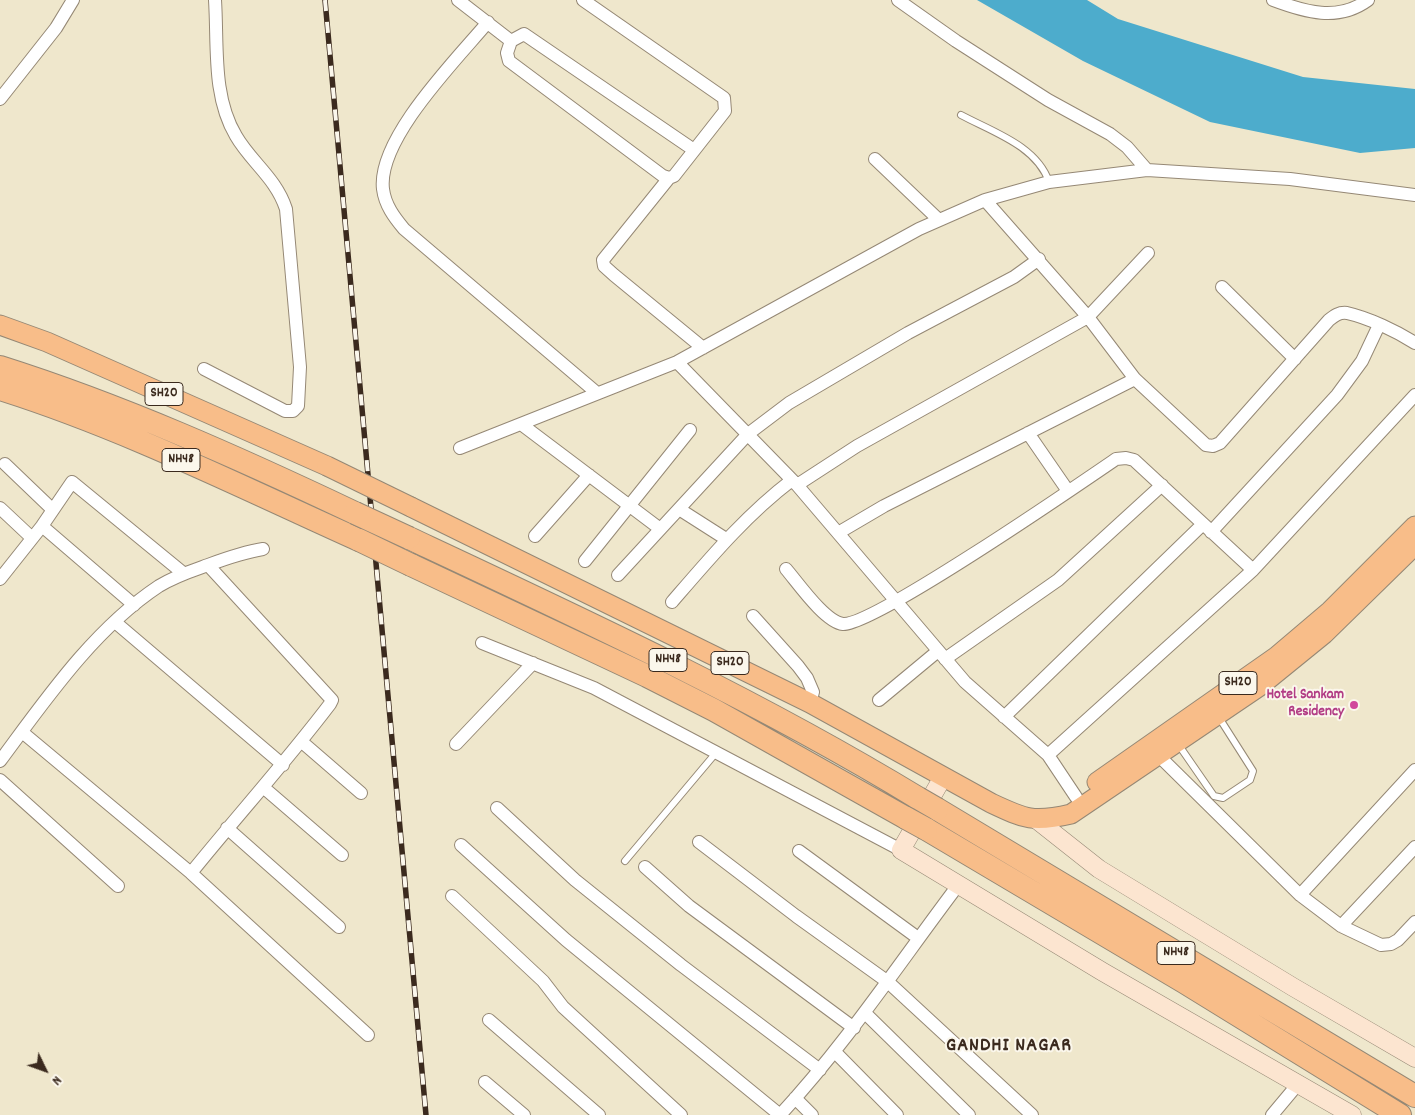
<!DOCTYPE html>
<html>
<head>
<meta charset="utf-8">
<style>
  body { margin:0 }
  #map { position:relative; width:1415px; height:1115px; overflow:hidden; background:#efe7cc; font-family:Dekko,sans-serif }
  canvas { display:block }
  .north { position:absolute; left:20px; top:1045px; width:50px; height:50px; -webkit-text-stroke:4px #fbf7ec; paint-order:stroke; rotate:132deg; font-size:14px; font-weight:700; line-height:20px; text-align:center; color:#3b2a1e }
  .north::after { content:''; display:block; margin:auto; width:18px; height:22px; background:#3b2a1e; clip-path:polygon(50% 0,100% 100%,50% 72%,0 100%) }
</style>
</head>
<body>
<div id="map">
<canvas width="1415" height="1115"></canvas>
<div class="north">N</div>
</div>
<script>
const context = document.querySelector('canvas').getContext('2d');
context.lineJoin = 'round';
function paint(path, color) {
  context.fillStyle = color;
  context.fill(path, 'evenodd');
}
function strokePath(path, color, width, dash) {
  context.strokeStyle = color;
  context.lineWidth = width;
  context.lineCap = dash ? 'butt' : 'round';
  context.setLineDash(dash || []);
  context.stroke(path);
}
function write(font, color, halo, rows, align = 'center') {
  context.font = font + ' Dekko,sans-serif';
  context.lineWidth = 4;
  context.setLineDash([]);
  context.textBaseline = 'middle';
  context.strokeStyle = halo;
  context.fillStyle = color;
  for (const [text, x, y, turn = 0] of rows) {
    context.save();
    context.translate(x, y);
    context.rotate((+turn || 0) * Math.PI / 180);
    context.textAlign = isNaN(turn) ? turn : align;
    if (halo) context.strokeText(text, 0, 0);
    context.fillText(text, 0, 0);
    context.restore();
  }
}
paint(new Path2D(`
  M 977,0 L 1087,0 L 1118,19 L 1303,77 L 1415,89 L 1415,148 L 1360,153 L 1210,122 L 1083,61 Z`), '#4daccc');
const lane = new Path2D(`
  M 961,115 C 993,132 1037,146 1049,182
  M 1178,744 L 1214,796 L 1223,798 L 1250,780 L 1253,771 L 1218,716
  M 625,861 L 715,754`);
const street = new Path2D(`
  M 458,0 L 511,41
  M 583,0 L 724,98 L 725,111 L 674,176 L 669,178 L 663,176 L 509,61 L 507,53 L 511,41 L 524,34 L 694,150
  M 898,0 L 956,41 L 1048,100 L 1110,134 L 1127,147 L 1147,170
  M 1273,0 C 1305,12 1338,22 1368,0
  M 488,22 C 457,59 377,139 383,189 C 385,205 394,217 404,229 L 597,393
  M 0,99 L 56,28 L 73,0
  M 875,159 L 939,220
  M 669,178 L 603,260 L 604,266 L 614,275 L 703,348
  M 985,200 L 1088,317 L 1135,379 L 1206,445 L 1213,446 L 1220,443 L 1329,320 C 1334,316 1339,312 1347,313 C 1369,318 1396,331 1415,343
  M 1222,287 L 1295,359
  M 677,362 L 797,485 L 965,682 L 1048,755 L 1076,797
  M 204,369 L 285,411 L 293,411 L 298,406 L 300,367 L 286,209 C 276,178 251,162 236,136 C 212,96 218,45 215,0
  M 521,424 L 659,528
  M 1028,433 L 1068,491
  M 460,448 L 677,362 L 919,229 L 985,200 L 1049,182 L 1147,170 L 1290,179 L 1415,195
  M 5,464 L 53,510
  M 797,485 L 857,446 L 1088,317 L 1148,253
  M 0,508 L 32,538
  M 679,509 L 726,539
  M 42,526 L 134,605
  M 1211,532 L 1337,395 L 1362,361 L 1379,325
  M 838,533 L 884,506 L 1135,379
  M 535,536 L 589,475
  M 585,561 L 690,430
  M 786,569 C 798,583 825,622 843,624 C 873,626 1078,485 1116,459 L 1126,458 L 1134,460 L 1253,570
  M 618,575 L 748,434 L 789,403 L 908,333 L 1014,277 L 1039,259
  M 0,579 L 42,526 L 72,482 L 183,573
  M 672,602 C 710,558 746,515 792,480
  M 753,616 L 798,666 L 807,678 L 813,692 L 810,703
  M 115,622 L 283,765
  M 482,643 L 594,688 L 901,850
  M 945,659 L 1058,580 L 1162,485
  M 879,700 L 938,651
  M 1004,717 L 1203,524
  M 22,732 L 191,873 L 368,1035
  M 302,742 L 361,793
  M 456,744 L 533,663
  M 1048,755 L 1253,570 L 1415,395
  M 1159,756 L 1300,895 L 1341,926 L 1381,945 L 1391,944 L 1398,940 L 1415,922
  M 0,761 C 46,699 94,629 159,586 C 175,576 191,571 208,565 C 227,558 244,552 263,549
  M 0,780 L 118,886
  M 263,787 L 342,855
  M 497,808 L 575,880 L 681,965 L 820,1070
  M 227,828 L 339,927
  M 699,842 L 796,916 L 888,982 L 1032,1115
  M 461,845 L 566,940 L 780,1115 C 846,1044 900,962 959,884
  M 799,851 L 918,938
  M 645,867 L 689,906 L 854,1028
  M 191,873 C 237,816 286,762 330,704 L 332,700 L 208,565
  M 1300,895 L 1415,770
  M 452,896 L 543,981 L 563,1007 L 681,1115
  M 1341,926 L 1415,847
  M 865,1013 L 969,1115
  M 489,1020 L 599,1115
  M 835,1052 L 897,1115
  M 485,1082 L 524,1115
  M 795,1098 L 812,1115
  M 1272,1115 L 1298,1084`);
const secondary = new Path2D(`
  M 943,777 L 901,850 L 1103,972 L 1352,1115
  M 1037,820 L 1099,869 L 1293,987 L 1415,1058`);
const primary = new Path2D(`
  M 0,325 L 47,342 L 327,466
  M 411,507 L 810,703 L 991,803 C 1025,819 1033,823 1071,814 L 1260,686 L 1324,634 L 1415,545
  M 1097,782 L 1277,656 L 1330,611 L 1415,526`);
const highway = new Path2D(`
  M 0,367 C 123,406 239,458 355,513
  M 0,389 C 124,428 241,487 359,540
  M 409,538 C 582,619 755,699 918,798
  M 411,565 L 647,676 L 714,710 L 906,818
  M 937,809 L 1415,1096
  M 926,829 L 1184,982 L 1400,1115`);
strokePath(lane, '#958875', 8);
strokePath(street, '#958875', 14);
strokePath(secondary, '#958875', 19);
strokePath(primary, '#958875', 21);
strokePath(highway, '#958875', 24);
strokePath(lane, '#fff', 6);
strokePath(street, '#fff', 12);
strokePath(secondary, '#fce5d0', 18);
strokePath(primary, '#f8bd89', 19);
strokePath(highway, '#f8bd89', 22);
const rail = new Path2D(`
  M 325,0 L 426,1115`);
strokePath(rail, '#3b2a1e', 5.5);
strokePath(rail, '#fbf7ec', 4, [11]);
const primaryBridge = new Path2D(`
  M 327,466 L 411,507`);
const highwayBridge = new Path2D(`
  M 355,513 L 409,538
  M 359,540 L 411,565
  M 918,798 L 937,809
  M 906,818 L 926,829`);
strokePath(primaryBridge, '#958875', 21, []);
strokePath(highwayBridge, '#958875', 24, []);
strokePath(primaryBridge, '#f8bd89', 19);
strokePath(highwayBridge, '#f8bd89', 22);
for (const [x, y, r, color] of [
  [1354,705,5,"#d1479c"]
]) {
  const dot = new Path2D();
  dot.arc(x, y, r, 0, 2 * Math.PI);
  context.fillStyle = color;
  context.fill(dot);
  strokePath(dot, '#fbf7ec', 2);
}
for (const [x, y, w] of [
  [164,394,38],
  [181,460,38],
  [668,660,38],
  [730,663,38],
  [1238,683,38],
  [1176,953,38]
]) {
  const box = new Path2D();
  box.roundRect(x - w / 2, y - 11.5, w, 23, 4);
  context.fillStyle = '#fbf7ec';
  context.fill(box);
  strokePath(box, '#3b2a1e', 1);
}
write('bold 14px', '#3b2a1e', null, [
  ["SH20",164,394],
  ["NH48",181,460],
  ["NH48",668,660],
  ["SH20",730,663],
  ["SH20",1238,683],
  ["NH48",1176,953]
]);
write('bold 15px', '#b23c85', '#fbf7ec', [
  ["Hotel Sankam",1344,696],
  ["Residency",1344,713]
], 'right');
context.letterSpacing = '1px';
write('bold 20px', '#3b2a1e', '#fbf7ec', [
  ["GANDHI NAGAR",1009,1047]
]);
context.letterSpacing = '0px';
</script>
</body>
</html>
